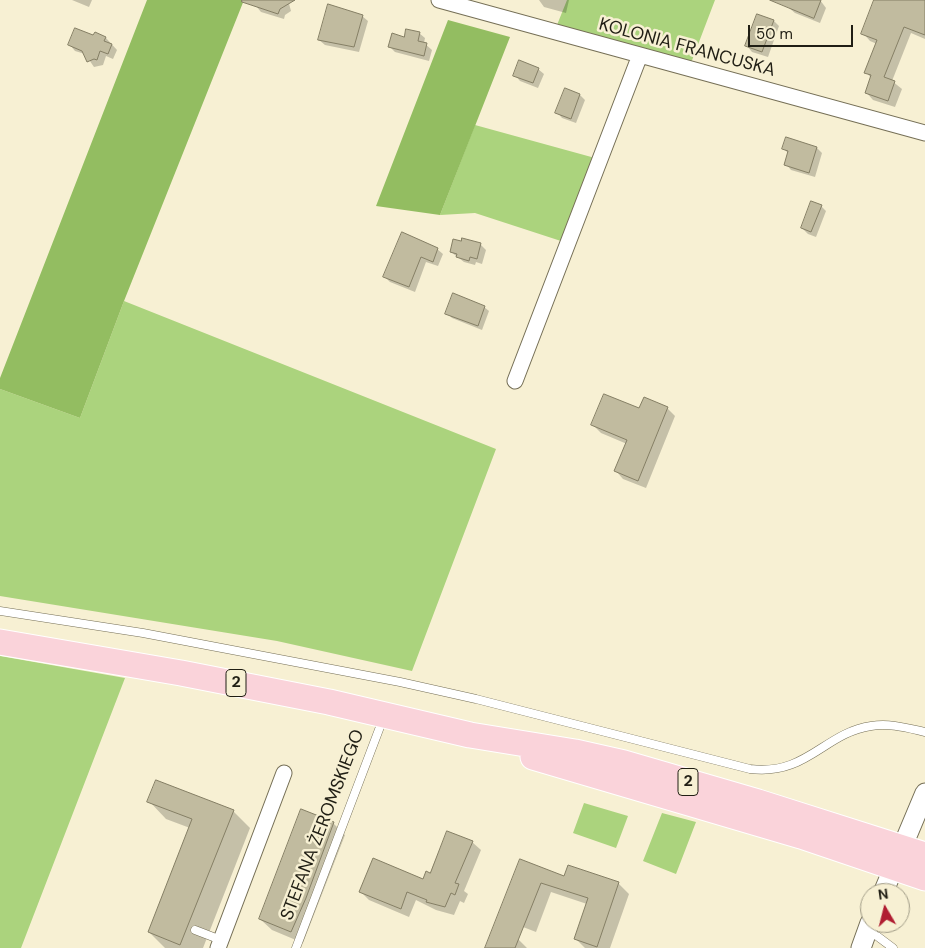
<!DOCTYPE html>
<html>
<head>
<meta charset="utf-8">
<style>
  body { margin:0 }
  #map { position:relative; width:925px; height:948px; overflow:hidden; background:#f7f0d3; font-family:"DM Sans",sans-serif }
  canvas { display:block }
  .north { position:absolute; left:860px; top:883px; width:50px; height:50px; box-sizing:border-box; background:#f7f0d3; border:1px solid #a19c87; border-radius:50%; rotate:352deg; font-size:14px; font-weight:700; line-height:20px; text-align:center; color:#201e14 }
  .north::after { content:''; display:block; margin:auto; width:18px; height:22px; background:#b01d31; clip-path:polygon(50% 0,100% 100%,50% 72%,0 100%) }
  .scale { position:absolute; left:748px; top:25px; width:105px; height:22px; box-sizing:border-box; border:2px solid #201e14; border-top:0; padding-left:6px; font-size:15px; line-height:18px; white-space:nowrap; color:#201e14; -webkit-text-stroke:4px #f7f0d3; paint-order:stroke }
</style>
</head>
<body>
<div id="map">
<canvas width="925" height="948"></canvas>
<div class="north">N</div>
<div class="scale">50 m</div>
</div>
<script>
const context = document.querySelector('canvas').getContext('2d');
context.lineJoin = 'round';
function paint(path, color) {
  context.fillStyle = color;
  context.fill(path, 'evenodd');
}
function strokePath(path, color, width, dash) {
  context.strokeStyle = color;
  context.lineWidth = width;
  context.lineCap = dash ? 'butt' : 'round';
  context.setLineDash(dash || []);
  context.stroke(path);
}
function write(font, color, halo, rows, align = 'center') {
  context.font = font + ' "DM Sans",sans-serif';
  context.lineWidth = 5;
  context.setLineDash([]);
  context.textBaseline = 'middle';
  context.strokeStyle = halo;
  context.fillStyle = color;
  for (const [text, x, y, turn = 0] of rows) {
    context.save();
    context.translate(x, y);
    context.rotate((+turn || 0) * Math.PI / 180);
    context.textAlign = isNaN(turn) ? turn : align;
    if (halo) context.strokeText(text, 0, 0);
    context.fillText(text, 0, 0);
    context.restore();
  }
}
paint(new Path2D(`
  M 567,0 L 715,0 L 691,63 L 557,25 Z
  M 475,125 L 595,158 L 564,242 L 475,213 L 440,215 Z
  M 124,301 L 496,449 L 412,671 L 277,641 L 0,596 L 0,389 L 80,418 Z
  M 0,656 L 125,678 L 21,948 L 0,948 Z
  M 584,803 L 628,816 L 616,848 L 573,833 Z
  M 662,813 L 696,822 L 676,874 L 643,861 Z`), '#abd37d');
paint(new Path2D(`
  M 147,0 L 244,0 L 124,301 L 80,418 L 0,389 L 0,378 Z
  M 448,20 L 510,37 L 440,215 L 376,206 Z`), '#93bd61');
paint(new Path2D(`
  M 72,0 L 92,0 L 89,7 Z
  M 258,0 L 288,0 L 291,11 L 285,15 L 284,19 L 261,12 L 256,6 Z
  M 539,0 L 569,0 L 566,13 L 544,7 Z
  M 792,0 L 820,0 L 826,8 L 820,23 L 795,13 L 789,8 Z
  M 876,0 L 925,0 L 925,39 L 911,33 L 892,81 L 902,89 L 895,107 L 873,100 L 866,92 L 871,78 L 866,72 L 877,44 L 870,41 L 863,33 Z
  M 362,16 L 368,21 L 359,52 L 325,45 L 319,40 Z
  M 774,21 L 779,26 L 768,57 L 752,52 L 747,46 Z
  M 419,33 L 425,38 L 424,43 L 432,50 L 429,61 L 395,52 L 389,46 Z
  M 94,37 L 106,38 L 117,50 L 113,59 L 106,56 L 103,65 L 94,67 L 85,54 L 75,51 L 70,45 Z
  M 538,69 L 544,74 L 538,88 L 520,81 L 515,75 Z
  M 580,95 L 585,100 L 576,123 L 562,118 L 557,112 Z
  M 787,139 L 817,148 L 822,153 L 815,177 L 791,170 L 786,164 L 789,154 L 784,149 Z
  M 821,206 L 826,211 L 816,237 L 808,234 L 802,228 Z
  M 403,234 L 437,249 L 443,254 L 438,266 L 426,262 L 415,292 L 390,282 L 385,277 Z
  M 480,244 L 486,250 L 482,264 L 476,262 L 475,265 L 464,262 L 451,252 Z
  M 484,307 L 489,311 L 482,330 L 452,318 L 447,313 Z
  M 667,408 L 675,416 L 646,488 L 623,479 L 616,471 L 627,444 L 601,433 L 593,425 L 640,410 Z
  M 149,801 L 233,811 L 250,828 L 203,948 L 165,948 L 149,932 L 190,828 L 166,819 Z
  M 333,823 L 345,835 L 303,943 L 272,930 L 260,919 Z
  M 472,842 L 481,850 L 464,891 L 468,894 L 464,903 L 460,901 L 454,915 L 436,910 L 416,900 L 409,917 L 369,900 L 360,891 L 424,880 Z
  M 521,861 L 565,878 L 618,883 L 629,894 L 610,948 L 585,948 L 575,938 L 587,904 L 551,892 L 536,932 L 523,927 L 518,939 L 527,948 L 486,948 Z`), '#0003');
const building = new Path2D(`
  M 242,0 L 295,0 L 280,9 L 278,14 L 242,2 Z
  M 770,0 L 821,0 L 814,18 Z
  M 874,0 L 925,0 L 925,35 L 904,27 L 884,77 L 895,81 L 888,101 L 865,93 L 871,75 L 864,73 L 877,40 L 861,34 Z
  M 328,4 L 363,15 L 354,47 L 318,40 Z
  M 757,14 L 774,20 L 762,52 L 745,46 Z
  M 75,28 L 93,35 L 95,32 L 106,37 L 104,41 L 112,44 L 108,54 L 100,51 L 97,60 L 94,59 L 87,62 L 82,51 L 68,45 Z
  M 406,29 L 420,32 L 418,41 L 427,43 L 424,56 L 388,47 L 392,33 L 404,37 Z
  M 519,60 L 539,68 L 533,83 L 513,76 Z
  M 565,88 L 580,94 L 571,119 L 555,113 Z
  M 786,137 L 817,147 L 809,173 L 784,165 L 788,151 L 782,149 Z
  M 811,201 L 822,205 L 811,232 L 801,228 Z
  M 402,232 L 438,248 L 433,262 L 421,257 L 409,287 L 383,277 Z
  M 462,238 L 481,243 L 477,259 L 470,257 L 469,261 L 456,257 L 457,254 L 450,252 L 453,239 L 461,241 Z
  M 453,293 L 485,306 L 478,326 L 445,314 Z
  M 604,394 L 639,408 L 644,397 L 668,407 L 638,481 L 614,471 L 627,440 L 591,425 Z
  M 156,780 L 234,810 L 180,945 L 148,932 L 192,819 L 147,802 Z
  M 301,809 L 334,822 L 306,898 L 291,932 L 259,919 Z
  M 447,831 L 473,841 L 455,883 L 459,884 L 455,895 L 451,893 L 445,907 L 426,902 L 427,900 L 407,892 L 401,909 L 359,892 L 373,858 L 423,879 L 426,871 L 430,873 Z
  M 520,859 L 564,876 L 568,865 L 619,882 L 597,947 L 574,939 L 588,898 L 541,883 L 515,948 L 485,948 Z`);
paint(building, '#c1bb9f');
strokePath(building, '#847e64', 1);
const service = new Path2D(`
  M 0,611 L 143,633 L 400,682 L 476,699 L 750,769 C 807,776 824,733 871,726 C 890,723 907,728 925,732
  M 195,930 L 221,940
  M 866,933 L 877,936 L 893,948
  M 296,948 L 383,719`);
const minor = new Path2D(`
  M 439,0 L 925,133
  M 515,381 L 640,55
  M 218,948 L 284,773`);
const tertiary = new Path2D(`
  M 883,893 L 925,793
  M 861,948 L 870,923`);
const trunk = new Path2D(`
  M 0,642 L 181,673 L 329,702 L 470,735 L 575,752 L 624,763 L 758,802 L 925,855
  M 533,757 L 801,836 L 925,878`);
strokePath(service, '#756f56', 9);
strokePath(minor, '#756f56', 17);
strokePath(tertiary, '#756f56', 21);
strokePath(trunk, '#fff', 27);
strokePath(service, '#fff', 8);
strokePath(minor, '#fff', 15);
strokePath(tertiary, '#fff', 19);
strokePath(trunk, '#fad3da', 25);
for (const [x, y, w] of [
  [236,683,20],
  [688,782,20]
]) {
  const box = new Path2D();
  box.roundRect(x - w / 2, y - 13.5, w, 27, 4);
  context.fillStyle = '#f7f0d3';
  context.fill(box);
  strokePath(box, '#201e14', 1);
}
write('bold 16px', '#201e14', null, [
  ["2",236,683],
  ["2",688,782]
]);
write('18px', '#201e14', '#f7f0d3', [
  ["KOLONIA FRANCUSKA",687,48,15],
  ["STEFANA ŻEROMSKIEGO",323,825,-69]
]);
</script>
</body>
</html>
